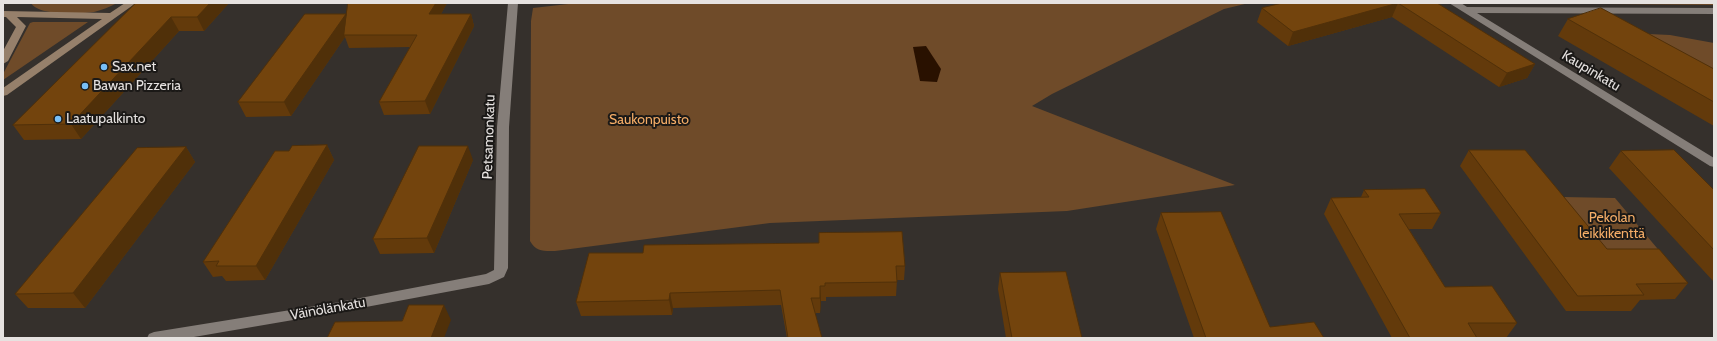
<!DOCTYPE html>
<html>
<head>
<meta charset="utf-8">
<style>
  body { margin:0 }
  #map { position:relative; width:1717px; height:341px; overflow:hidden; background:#35302c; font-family:Cabin,sans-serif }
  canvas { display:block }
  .frame { position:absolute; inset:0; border:4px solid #e6e2e0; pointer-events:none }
</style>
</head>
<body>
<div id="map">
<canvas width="1717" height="341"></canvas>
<div class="frame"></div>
</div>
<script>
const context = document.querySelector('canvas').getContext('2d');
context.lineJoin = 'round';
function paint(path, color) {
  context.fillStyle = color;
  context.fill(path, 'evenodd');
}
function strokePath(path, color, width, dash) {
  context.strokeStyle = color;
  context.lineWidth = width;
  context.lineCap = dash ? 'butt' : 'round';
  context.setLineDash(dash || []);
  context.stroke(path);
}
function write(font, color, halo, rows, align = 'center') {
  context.font = font + ' Cabin,sans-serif';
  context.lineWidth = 4;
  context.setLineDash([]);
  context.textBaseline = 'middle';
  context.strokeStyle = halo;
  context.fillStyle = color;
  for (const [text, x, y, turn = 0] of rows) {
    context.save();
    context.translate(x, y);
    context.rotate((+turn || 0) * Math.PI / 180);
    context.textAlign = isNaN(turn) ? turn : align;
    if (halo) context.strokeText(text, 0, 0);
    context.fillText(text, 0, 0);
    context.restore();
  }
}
paint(new Path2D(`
  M 31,3 L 117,3 C 110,7 102,10 94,12 C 80,14 38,16 31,3 Z
  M 577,3 L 1249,3 L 1224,9 L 1052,94 L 1032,106 L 1235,185 L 1067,211 L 770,223 L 555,251 C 544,251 536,252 530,241 L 531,21 L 533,8 Z
  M 1494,3 L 1714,3 L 1714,5 L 1495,3 Z
  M 33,22 L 88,22 L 3,80 L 3,74 L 30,23 Z
  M 1627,33 L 1670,35 L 1714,43 L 1714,83 Z
  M 1563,197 L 1615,198 L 1662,254 L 1606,252 Z`), '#6f4b29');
paint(new Path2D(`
  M 926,46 L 941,69 L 937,82 L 920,81 L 913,47 Z`), '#291100');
paint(new Path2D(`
  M 508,3 L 518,3 L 509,127 L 508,268 L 504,277 L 489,284 L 334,313 L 188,338 L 147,338 L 149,334 L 154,332 L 334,303 L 486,274 L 494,270 L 497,127 Z
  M 1449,3 L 1461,3 L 1467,7 L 1714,8 L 1714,14 L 1477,13 L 1714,158 L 1714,167 L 1710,166 Z`), '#857e79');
paint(new Path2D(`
  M 125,3 L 136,3 L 7,95 L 3,96 L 3,88 L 102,19 L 17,17 L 26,26 L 8,61 L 3,64 L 3,51 L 16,27 L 6,17 L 3,17 L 3,11 L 110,13 Z`), '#96806b');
paint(new Path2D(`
  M 136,3 L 229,3 L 204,31 L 179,31 L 81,139 L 24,140 L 13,125 Z
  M 447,3 L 441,14 L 471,14 L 474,26 L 430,114 L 384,115 L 379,102 L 410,47 L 349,48 L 345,37 L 291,116 L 246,117 L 238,102 L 346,16 Z
  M 1279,3 L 1437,3 L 1535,64 L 1527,78 L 1499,87 L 1392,17 L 1288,46 L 1257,22 L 1262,8 L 1279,4 Z
  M 1568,19 L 1714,69 L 1714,126 L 1558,36 Z
  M 327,145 L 334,160 L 265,280 L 226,281 L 222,276 L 213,277 L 203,262 L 289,151 Z
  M 186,147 L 195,162 L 85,308 L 28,308 L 15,294 Z
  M 1469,150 L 1607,249 L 1688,283 L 1675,299 L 1640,300 L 1631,311 L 1566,311 L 1460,166 Z
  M 1621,151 L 1714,190 L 1714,282 L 1609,168 Z
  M 473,160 L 434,253 L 380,254 L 373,239 Z
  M 1364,190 L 1441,213 L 1432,229 L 1409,229 L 1445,287 L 1517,323 L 1506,338 L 1392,338 L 1324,214 L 1331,198 L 1361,197 Z
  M 1161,213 L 1270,327 L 1324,338 L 1194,338 L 1156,229 Z
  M 589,253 L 905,266 L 904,280 L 897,280 L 896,296 L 826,297 L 826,301 L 821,301 L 820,313 L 815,313 L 822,338 L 787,338 L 781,305 L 673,308 L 672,315 L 581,316 L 576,302 Z
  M 1000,273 L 1082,338 L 1006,338 L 998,289 Z`), '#633a0b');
paint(new Path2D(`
  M 210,3 L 229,3 L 204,31 L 197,17 Z
  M 436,3 L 447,3 L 434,27 L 429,14 Z
  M 1398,3 L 1392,17 L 1288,46 L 1293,32 Z
  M 346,14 L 351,28 L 344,35 L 345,37 L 291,116 L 284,102 Z
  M 471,14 L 474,26 L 430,114 L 425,101 Z
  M 171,17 L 179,31 L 81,139 L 71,124 Z
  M 1535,64 L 1527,78 L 1499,87 L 1507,73 Z
  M 327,145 L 334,160 L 265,280 L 256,266 Z
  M 468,146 L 473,160 L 434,253 L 427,238 Z
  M 186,147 L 195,162 L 85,308 L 73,293 Z
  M 820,286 L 821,301 L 820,313 Z
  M 670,293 L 673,308 L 672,315 L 669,300 Z
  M 444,305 L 451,320 L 444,338 L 431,338 Z`), '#503009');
const building = new Path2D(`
  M 136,3 L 210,3 L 197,17 L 171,17 L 71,124 L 13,125 Z
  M 348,3 L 436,3 L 429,14 L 471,14 L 425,101 L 379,102 L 417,35 L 344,35 Z
  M 1283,3 L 1437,3 L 1535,64 L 1507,73 L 1398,3 L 1293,32 L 1262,8 Z
  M 1601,8 L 1714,69 L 1714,102 L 1568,19 Z
  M 305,14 L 346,14 L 284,102 L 238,102 Z
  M 327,145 L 256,266 L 216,266 L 219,261 L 203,262 L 275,151 L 289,151 L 292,146 Z
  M 419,146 L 468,146 L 427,238 L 373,239 Z
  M 186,147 L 73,293 L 15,294 L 137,148 Z
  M 1469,150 L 1525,150 L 1607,249 L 1659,249 L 1688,283 L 1636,284 L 1644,295 L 1578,296 Z
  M 1674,150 L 1714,190 L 1714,250 L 1621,151 Z
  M 1425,189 L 1441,213 L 1399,214 L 1445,287 L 1492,286 L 1517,323 L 1468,323 L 1477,338 L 1410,338 L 1331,198 L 1369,197 L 1364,190 Z
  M 1221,212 L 1270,327 L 1314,322 L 1324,338 L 1206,338 L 1161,213 Z
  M 902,232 L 905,266 L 896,266 L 897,282 L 825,283 L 825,286 L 820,286 L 820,298 L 811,298 L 822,338 L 788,338 L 780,290 L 670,293 L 669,300 L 576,302 L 589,253 L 643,253 L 644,245 L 819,243 L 819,233 Z
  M 1066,272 L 1082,338 L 1012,338 L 1000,273 Z
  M 409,305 L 444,305 L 431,338 L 327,338 L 335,322 L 402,321 Z`);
paint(building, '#73440d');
strokePath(building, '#503009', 1);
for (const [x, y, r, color] of [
  [104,67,4,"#78bff7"],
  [85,86,4,"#78bff7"],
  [58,119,4,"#78bff7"]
]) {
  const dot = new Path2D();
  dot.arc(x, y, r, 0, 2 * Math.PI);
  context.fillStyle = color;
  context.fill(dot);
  strokePath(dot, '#1b1917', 1.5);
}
write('14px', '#e6e2e0', '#1b1917', [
  ["Sax.net",112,67],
  ["Bawan Pizzeria",93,86],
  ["Laatupalkinto",66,119]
], 'left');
write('14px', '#e6e2e0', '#1b1917', [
  ["Kaupinkatu",1591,71,31],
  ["Petsamonkatu",489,137,-88],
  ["Väinölänkatu",328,309,-10]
]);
write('14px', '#f5ad67', '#1b1917', [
  ["Saukonpuisto",649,120],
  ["Pekolan",1612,218],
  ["leikkikenttä",1612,234]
]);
</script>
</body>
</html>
